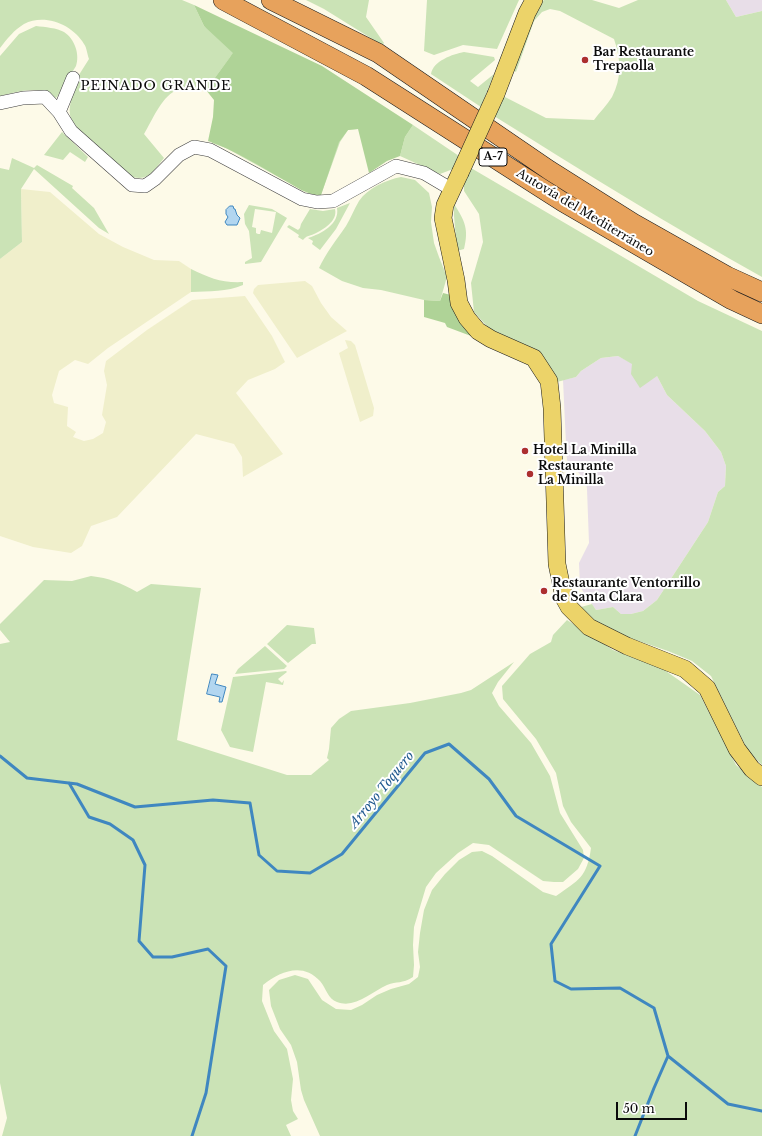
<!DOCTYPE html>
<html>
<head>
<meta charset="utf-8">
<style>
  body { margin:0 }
  #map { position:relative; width:762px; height:1136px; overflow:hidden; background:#fdfae8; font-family:"Libre Baskerville",serif }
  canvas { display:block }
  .scale { position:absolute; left:616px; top:1102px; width:71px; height:18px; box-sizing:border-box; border:2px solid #0a0a0a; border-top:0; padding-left:5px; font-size:12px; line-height:14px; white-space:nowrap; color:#0a0a0a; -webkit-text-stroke:3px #fff; paint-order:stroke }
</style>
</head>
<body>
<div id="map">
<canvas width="762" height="1136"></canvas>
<div class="scale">50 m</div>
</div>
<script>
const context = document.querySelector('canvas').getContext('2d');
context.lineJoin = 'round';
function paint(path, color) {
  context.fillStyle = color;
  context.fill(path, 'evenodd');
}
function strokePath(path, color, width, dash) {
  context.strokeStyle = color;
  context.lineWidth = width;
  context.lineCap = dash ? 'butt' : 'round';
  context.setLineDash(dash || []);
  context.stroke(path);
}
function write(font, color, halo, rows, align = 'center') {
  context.font = font + ' "Libre Baskerville",serif';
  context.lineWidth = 4;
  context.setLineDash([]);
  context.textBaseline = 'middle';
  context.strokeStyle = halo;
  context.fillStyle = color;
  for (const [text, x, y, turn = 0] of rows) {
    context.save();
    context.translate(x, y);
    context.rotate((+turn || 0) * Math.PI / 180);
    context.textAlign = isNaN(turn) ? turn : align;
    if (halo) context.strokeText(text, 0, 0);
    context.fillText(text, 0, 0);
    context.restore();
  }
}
paint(new Path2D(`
  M 726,0 L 762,0 L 762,11 L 736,17 Z
  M 618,356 L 657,376 L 667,395 L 705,431 L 721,452 L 726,466 L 725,486 L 718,492 L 708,522 L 657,600 L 643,611 L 631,614 L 621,614 L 613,607 L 596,610 L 580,587 L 579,563 L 589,543 L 587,489 L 586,481 L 567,460 L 566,444 L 563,380 L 576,377 L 581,371 L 601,358 Z`), '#e8dee8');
paint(new Path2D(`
  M 21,189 L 50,192 L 99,234 L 123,247 L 154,260 L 179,261 L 191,269 L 191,292 L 108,348 L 88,364 L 75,360 L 59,371 L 52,395 L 54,403 L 68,407 L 67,426 L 76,432 L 73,437 L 84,441 L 93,439 L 103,433 L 106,422 L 102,415 L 107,385 L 104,371 L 106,361 L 147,330 L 192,300 L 245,296 L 272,336 L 285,362 L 275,369 L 248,380 L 236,393 L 283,454 L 243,477 L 242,457 L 234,444 L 196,434 L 117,517 L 91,526 L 82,546 L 71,553 L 33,547 L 0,536 L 0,259 L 22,242 Z
  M 305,281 L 312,286 L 321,303 L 331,317 L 347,331 L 297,358 L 253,293 L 254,289 L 258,285 Z
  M 345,340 L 351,341 L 355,345 L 374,408 L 373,416 L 360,422 L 339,353 L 348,348 Z`), '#f0efcb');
paint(new Path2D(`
  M 0,0 L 182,0 L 194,5 L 204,26 L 358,129 L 348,130 L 340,142 L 321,195 L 302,190 L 226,148 L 212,143 L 231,56 L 206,90 C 197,89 183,87 175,91 C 161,98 152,121 144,134 L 164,158 C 154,170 148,183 130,176 C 117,164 72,129 70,115 C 68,103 75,90 80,80 L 77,78 L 89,59 C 87,54 87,48 84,44 C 73,25 45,13 24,24 C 14,30 7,39 0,48 Z
  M 306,0 L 369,0 L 366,17 L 384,43 L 382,45 L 324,9 Z
  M 427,0 L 519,0 L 497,49 L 463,45 L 434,55 L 424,51 Z
  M 544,0 L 592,0 L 619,8 L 638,0 L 726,0 L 736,17 L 762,11 L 762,277 C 671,226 582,171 494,116 L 503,96 L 546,118 L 594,120 C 599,113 607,105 612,97 C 622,78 621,59 614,39 L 560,11 L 550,9 L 542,12 L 534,21 L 516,72 L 511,69 L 534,10 Z
  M 36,26 C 45,27 57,28 64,32 C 75,39 80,55 76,66 L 57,97 L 55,98 C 39,84 19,92 0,96 L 0,56 L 19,34 Z
  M 464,52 L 494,57 L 495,60 L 470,81 L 478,87 L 494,74 L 481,107 L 431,74 C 433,61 453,54 464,52 Z
  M 413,125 L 459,156 L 453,169 L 440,174 L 400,156 L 405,137 Z
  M 62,132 L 88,157 L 85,162 L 70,152 L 63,160 L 44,155 Z
  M 12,158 L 34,168 L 37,165 L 73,186 L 72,188 L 94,208 L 109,234 L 99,228 L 34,169 L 21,189 L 22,242 L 0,259 L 0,168 L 9,170 Z
  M 471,168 L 698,301 L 762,331 L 762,765 L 748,751 L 711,676 L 692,661 L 668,651 L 618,634 L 595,621 L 581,607 L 592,604 L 596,610 L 613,607 L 621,614 L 631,614 L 643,611 L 657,600 L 708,522 L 718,492 L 725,486 L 726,466 L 721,452 L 705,431 L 667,395 L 657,376 L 640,388 L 631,374 L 632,364 L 618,356 L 601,358 L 581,371 L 576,377 L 557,382 L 494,334 L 474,312 L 471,283 L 483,242 L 479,214 L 464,191 L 464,183 Z
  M 401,177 L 415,180 L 429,193 L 432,207 L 431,222 L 434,243 L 439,257 L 447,277 L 440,301 L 424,300 L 381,290 L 363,288 L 342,281 L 319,268 C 326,253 337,239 346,226 C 351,218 354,209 359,201 C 368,188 386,180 401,177 Z
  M 350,203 L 336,229 L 320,250 L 312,244 L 313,241 L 308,238 C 321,234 340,224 337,208 Z
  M 454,204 C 465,221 469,229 464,249 L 457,251 L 454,216 Z
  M 249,205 L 272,209 L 287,218 L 261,262 L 245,264 L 245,262 L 252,258 L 249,231 L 245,224 L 244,214 ZM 255,209 L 276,212 L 272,233 L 261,230 L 260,234 L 258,234 L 256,233 L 256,228 L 252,227 Z
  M 310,209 L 323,211 L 335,209 C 338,221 323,230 314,234 C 309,236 306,236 303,240 L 298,237 L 299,235 L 287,227 L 289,225 L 298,230 L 300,228 L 301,224 Z
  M 191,269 C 210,278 221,283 243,282 L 243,285 C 227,292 209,291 191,292 Z
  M 91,576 C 109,578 121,583 137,592 L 151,584 L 201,588 L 177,740 L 287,775 L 311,775 L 329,760 L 327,758 L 329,749 L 331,728 L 339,719 L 351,711 L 410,703 L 461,693 L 471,690 L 514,662 L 498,682 L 492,693 L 499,706 L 531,743 L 550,776 L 560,813 L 583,850 L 584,858 L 578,869 L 563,882 L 554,882 L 543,881 L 489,845 L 473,843 L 458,853 L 436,873 L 426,887 L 414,927 L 413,945 L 414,965 L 413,977 C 402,984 397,981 387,985 C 371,992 355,1009 337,1002 C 328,999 326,988 320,981 C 303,962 280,971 263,985 L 262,1001 L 274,1031 L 287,1049 L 293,1079 L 291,1100 L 293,1111 L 298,1119 L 286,1125 L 291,1136 L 2,1136 L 7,1118 L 0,1083 L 0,644 L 10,642 L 0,630 L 0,624 L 44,580 L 72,581 Z
  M 567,620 L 613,650 L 663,669 L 700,695 L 736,765 L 762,787 L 762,1136 L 320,1136 L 304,1100 L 301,1090 L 297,1062 L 291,1045 L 280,1029 L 271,1006 L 269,990 L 279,980 L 295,975 L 308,979 L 322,1000 L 336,1009 L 351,1010 L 362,1005 L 377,995 L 391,989 L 409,984 L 418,977 L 420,967 L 418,952 L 420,933 L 424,910 L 432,890 L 445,874 L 459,860 L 472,852 L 482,851 L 492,856 L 543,892 L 556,896 C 579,880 587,877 591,848 L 571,822 L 563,806 L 556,773 L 536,739 L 503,699 L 502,686 L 530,654 L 551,642 L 553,635 Z
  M 287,625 L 314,628 L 316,644 L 312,644 L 288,663 L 267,644 Z
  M 265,646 L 287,666 L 284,669 L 235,674 L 238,669 Z
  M 286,671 L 287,672 L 278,679 L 282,683 L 284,680 L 283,685 L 266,682 L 253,752 L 230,747 L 221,730 L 233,677 Z`), '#cbe3b6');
paint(new Path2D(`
  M 194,5 L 322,66 L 413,125 L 405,137 L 400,156 L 387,161 L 369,173 L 358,129 L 348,130 L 339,142 L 321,195 C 308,196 295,186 284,180 C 261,167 233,149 208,141 L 213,117 L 214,100 L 206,90 L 233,53 L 204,26 Z
  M 443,293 L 451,295 L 479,339 L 447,327 L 445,323 L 424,317 L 424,300 L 440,301 Z`), '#afd397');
const water = new Path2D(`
  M 230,206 L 233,206 L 234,209 L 235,209 L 237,215 L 240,218 L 237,225 L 227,225 L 225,222 L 228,217 L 226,214 L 226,210 Z
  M 212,674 L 218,675 L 215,684 L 226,687 L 222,702 L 219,702 L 220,697 L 207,694 Z`);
paint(water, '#b2d6f0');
strokePath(water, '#3f87c0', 1);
strokePath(new Path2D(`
  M 0,756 L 27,778 L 77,784 L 135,807 L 213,800 L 250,803 L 259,855 L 277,871 L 310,873 L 342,854 L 425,753 L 449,744 L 489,779 L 516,816 L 600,866 L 551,944 L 555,981 L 571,989 L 620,988 L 654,1008 L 668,1056 L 728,1104 L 762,1111
  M 69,783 L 89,817 L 110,824 L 133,840 L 145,865 L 139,941 L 153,957 L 172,957 L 208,949 L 226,966 L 206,1093 L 192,1136
  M 635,1136 L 654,1088 L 668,1056`), '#3f87c0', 3);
const minor = new Path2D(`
  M 0,103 L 23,98 L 45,97 L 59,112 L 71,131 L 132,185 L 145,186 L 155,179 L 179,155 L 194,147 L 210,150 L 302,199 L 317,202 L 333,201 L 396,166 L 424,173 L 451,189
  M 59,112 L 73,78`);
const major = new Path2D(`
  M 496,94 L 527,13 L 534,0
  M 460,173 L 445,205 L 443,218 L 456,280 L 459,303 L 467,318 L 478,331 L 491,339 L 534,358 L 549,381 L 552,408 L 557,564 L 564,598 L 569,607 L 589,627 L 627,646 L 685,669 L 707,688 L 737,749 L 752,769 L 762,777`);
const highway = new Path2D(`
  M 223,0 L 366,76 L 563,202 L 732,300 L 762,314
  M 271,0 L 378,53 L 549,170 L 633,223 L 727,276 L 762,292`);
strokePath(minor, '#3d3d3d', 14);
strokePath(major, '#1b1b1b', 18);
strokePath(highway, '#1b1b1b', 20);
strokePath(minor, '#fff', 13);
strokePath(major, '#ecd369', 17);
strokePath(highway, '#e7a25c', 19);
const majorBridge = new Path2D(`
  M 460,173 L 496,94`);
strokePath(majorBridge, '#1b1b1b', 18, []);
strokePath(majorBridge, '#ecd369', 17);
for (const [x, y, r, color] of [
  [585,60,4,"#ac2f2f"],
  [525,451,4,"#ac2f2f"],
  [530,474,4,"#ac2f2f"],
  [544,591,4,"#ac2f2f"]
]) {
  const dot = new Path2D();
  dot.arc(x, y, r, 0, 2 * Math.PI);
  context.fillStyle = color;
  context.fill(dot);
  strokePath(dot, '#fff', 1.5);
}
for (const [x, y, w] of [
  [493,157,28]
]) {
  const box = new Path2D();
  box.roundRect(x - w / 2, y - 9, w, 18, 3);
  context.fillStyle = '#fff';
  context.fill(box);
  strokePath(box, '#0a0a0a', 1);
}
write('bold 11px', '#0a0a0a', null, [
  ["A-7",493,157]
]);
write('bold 12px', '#0a0a0a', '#fff', [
  ["Bar Restaurante",593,53],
  ["Trepaolla",593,67],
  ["Hotel La Minilla",533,451],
  ["Restaurante",538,467],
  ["La Minilla",538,481],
  ["Restaurante Ventorrillo",552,584],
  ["de Santa Clara",552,598]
], 'left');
write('12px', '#0a0a0a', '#fff', [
  ["Autovía del Mediterráneo",585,213,31]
]);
context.letterSpacing = '1px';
write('13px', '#0a0a0a', '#fff', [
  ["PEINADO GRANDE",156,86]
]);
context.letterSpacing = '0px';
write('italic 13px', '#1f598f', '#fff', [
  ["Arroyo Toquero",382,790,-51]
]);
</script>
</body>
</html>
